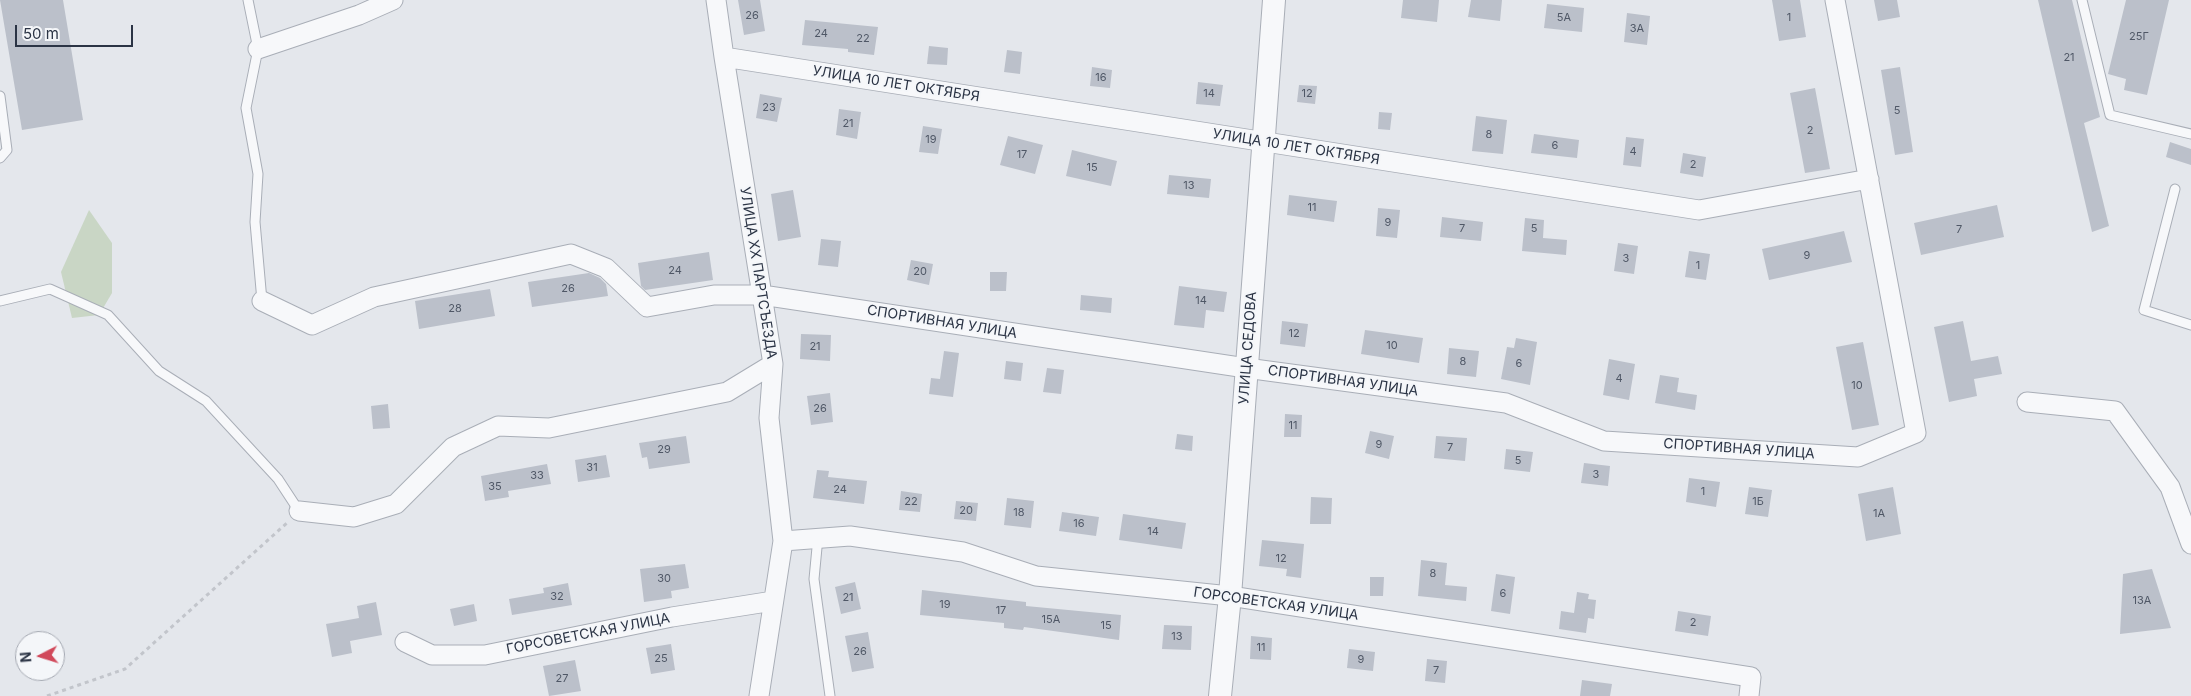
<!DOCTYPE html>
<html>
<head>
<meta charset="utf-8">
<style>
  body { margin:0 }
  #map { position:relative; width:2191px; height:696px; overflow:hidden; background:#e4e7ec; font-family:Inter,sans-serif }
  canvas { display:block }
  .north { position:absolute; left:15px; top:631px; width:50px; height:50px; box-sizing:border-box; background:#f4f6f9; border:1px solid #a4a8b1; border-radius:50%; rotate:265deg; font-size:14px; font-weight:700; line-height:20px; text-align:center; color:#2b3445 }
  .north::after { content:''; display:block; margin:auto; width:18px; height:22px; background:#d1495b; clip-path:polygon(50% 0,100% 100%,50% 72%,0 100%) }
  .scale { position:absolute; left:15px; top:25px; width:118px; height:22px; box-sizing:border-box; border:2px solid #2b3445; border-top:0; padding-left:6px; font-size:15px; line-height:18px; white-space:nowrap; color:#2b3445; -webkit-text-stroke:4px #f4f6f9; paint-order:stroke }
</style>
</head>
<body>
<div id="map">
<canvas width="2191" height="696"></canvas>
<div class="north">N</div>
<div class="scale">50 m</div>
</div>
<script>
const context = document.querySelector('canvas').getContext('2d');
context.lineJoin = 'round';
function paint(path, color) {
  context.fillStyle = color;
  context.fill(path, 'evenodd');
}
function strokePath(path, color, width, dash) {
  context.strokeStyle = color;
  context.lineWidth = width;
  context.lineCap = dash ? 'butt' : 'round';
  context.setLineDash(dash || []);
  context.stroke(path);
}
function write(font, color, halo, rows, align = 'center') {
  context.font = font + ' Inter,sans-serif';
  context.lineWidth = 4;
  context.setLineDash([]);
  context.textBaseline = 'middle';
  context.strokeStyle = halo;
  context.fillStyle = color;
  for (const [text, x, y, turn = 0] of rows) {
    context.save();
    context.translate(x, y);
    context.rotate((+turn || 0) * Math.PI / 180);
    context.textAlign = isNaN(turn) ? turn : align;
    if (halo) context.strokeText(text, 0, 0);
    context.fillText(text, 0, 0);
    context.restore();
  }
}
paint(new Path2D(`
  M 89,210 L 112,243 L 112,293 L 99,315 L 72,318 L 61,272 Z`), '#c9d6c5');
paint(new Path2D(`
  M 0,0 L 63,0 L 83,120 L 22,130 Z
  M 738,0 L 760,0 L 765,31 L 744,35 Z
  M 1403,0 L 1439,0 L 1437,22 L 1401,18 Z
  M 1471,0 L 1502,0 L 1500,21 L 1468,17 Z
  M 1772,0 L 1800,0 L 1806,37 L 1779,41 Z
  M 1874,0 L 1897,0 L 1900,17 L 1878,21 Z
  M 2038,0 L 2072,0 L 2100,117 L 2084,123 L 2109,226 L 2092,232 Z
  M 2126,0 L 2169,0 L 2147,95 L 2124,90 L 2126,79 L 2108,74 Z
  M 1547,4 L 1584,8 L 1582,32 L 1544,28 Z
  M 1627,13 L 1650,16 L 1647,45 L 1624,42 Z
  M 805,20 L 878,27 L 874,55 L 848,52 L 848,49 L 802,45 Z
  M 929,46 L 948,48 L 947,65 L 927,64 Z
  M 1007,50 L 1022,52 L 1020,74 L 1004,72 Z
  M 1092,67 L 1112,70 L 1110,88 L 1090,86 Z
  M 1900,67 L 1913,152 L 1895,155 L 1881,70 Z
  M 1198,82 L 1223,85 L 1220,106 L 1196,104 Z
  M 1299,85 L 1317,86 L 1315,104 L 1297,102 Z
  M 1815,88 L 1830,169 L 1805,173 L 1790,93 Z
  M 760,94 L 782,98 L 777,122 L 756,118 Z
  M 839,109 L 861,112 L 857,139 L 836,135 Z
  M 1379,112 L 1392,113 L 1390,130 L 1378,129 Z
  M 1476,116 L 1507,120 L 1503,154 L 1472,151 Z
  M 923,126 L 942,129 L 938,154 L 919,152 Z
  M 1534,134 L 1579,140 L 1577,158 L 1531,153 Z
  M 1008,136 L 1043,145 L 1035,174 L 1000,165 Z
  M 1626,137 L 1644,139 L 1641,167 L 1623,165 Z
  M 2170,142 L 2191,149 L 2191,165 L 2166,157 Z
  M 1072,150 L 1117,161 L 1111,186 L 1066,176 Z
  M 1683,153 L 1706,157 L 1703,177 L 1680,173 Z
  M 1169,175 L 1211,179 L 1209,198 L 1167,194 Z
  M 793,190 L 801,237 L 778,241 L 771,194 Z
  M 1289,195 L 1337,201 L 1334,222 L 1287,215 Z
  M 1997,205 L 2004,237 L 1921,255 L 1914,223 Z
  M 1378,208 L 1400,210 L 1397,238 L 1376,236 Z
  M 1442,217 L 1483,222 L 1481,241 L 1440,237 Z
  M 1525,218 L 1544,220 L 1543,238 L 1567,240 L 1566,255 L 1522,251 Z
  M 1844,231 L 1852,262 L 1769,280 L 1762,249 Z
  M 821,239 L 841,241 L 838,267 L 818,265 Z
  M 1618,243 L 1638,246 L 1634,274 L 1614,271 Z
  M 1689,251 L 1710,254 L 1706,280 L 1685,277 Z
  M 709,252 L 713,280 L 645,290 L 641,286 L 638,263 Z
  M 911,260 L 933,264 L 929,285 L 907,280 Z
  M 990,272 L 1007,272 L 1006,291 L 990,291 Z
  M 589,273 L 600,278 L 606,284 L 608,296 L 532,307 L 528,282 Z
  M 1179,286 L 1227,292 L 1224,312 L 1206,310 L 1204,328 L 1174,325 Z
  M 490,289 L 495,316 L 419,329 L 415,301 Z
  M 1081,295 L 1112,298 L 1111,313 L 1080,310 Z
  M 1282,321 L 1308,324 L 1305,347 L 1280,344 Z
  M 1963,321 L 1971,361 L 1998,356 L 2002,374 L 1974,379 L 1977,396 L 1949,402 L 1934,327 Z
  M 1365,330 L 1423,338 L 1419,363 L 1361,354 Z
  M 801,334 L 831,335 L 830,361 L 800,359 Z
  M 1516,338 L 1537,342 L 1530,385 L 1501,379 L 1507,347 L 1514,348 Z
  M 1863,342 L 1879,425 L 1852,430 L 1836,347 Z
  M 1449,348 L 1479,351 L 1476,377 L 1447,374 Z
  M 944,351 L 959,353 L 953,397 L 929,394 L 931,378 L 940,379 Z
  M 1609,359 L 1635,364 L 1629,400 L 1603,395 Z
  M 1006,361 L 1023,363 L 1021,381 L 1004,379 Z
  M 1047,368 L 1064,370 L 1061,394 L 1043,392 Z
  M 1660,375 L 1679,378 L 1677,392 L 1697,395 L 1695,410 L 1655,403 Z
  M 830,393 L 833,422 L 811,425 L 807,396 Z
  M 388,404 L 390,428 L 373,429 L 371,406 Z
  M 1285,414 L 1302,415 L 1301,437 L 1284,437 Z
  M 1370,431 L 1394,436 L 1389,459 L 1365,453 Z
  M 1177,434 L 1193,436 L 1192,451 L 1175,449 Z
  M 686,436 L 690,463 L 649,469 L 647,457 L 642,458 L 639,443 Z
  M 1436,436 L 1467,438 L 1465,461 L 1434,458 Z
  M 1506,449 L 1533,452 L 1530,472 L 1504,469 Z
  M 606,455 L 610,477 L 578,482 L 575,460 Z
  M 1584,463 L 1610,466 L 1608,486 L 1581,483 Z
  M 547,464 L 551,484 L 508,491 L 509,497 L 485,501 L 481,476 Z
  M 817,470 L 829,471 L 828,477 L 867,481 L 864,504 L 813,498 Z
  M 1689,478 L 1720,482 L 1716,507 L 1686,502 Z
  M 1749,487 L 1772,490 L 1768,517 L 1745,514 Z
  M 1893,487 L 1901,534 L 1866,541 L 1858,494 Z
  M 901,491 L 922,494 L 920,512 L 899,510 Z
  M 1311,497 L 1332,498 L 1331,524 L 1310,524 Z
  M 1007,498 L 1034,501 L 1031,528 L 1004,525 Z
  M 956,501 L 978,503 L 976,521 L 954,519 Z
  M 1062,512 L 1099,517 L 1096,536 L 1059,531 Z
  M 1123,514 L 1186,523 L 1182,549 L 1119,540 Z
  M 1262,540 L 1304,544 L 1301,578 L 1286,576 L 1287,569 L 1259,566 Z
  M 1421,560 L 1447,563 L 1445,585 L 1467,587 L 1466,601 L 1418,596 Z
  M 685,564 L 689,588 L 671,591 L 672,598 L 644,602 L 640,569 Z
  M 2152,569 L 2171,628 L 2120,634 L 2123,574 Z
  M 1496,574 L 1515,577 L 1510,614 L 1491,611 Z
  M 1370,577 L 1384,577 L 1383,596 L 1370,596 Z
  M 855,582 L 861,609 L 841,614 L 835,587 Z
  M 568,583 L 572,605 L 512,615 L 509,599 L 544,593 L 543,588 Z
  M 922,590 L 1026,602 L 1026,606 L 1121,615 L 1119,640 L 1024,627 L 1023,630 L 1004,628 L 1004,623 L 920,615 Z
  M 1577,592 L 1589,594 L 1588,599 L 1596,600 L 1594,619 L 1588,618 L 1586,633 L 1559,629 L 1561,611 L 1574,613 Z
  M 376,602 L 382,635 L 350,641 L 352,653 L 332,657 L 326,624 L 359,618 L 357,606 Z
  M 474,604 L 477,621 L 454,626 L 450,609 Z
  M 1678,611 L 1711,616 L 1708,636 L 1675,631 Z
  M 1164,625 L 1192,626 L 1191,650 L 1162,649 Z
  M 868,632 L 874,668 L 852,672 L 845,636 Z
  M 1251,636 L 1272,638 L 1271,660 L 1250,659 Z
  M 671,644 L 675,670 L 651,674 L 646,648 Z
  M 1349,649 L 1375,652 L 1373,671 L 1347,668 Z
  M 1427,659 L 1447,661 L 1445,683 L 1425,681 Z
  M 575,660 L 581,691 L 549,696 L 543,666 Z
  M 1582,680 L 1612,684 L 1610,696 L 1580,696 Z`), '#bbc0ca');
const service = new Path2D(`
  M 248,0 L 258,49 L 246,108 L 258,174 L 255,222 L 262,301
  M 2082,0 L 2110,115 L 2191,134
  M 0,96 L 7,150 L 0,158
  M 2175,189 L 2144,310 L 2191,325
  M 0,301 L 50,289 L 108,315 L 159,371 L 206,401 L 278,479 L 299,511
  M 818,537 L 814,579 L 830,696`);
const minor = new Path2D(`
  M 716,0 L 724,57 L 773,364 L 769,418 L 783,541 L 759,696
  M 258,49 L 359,15 L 393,0
  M 724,57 L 1699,210 L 1869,179
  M 262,301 L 312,325 L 374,297 L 571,254 L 606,268 L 647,307 L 714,295 L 762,295 L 1246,368 L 1506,403 L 1604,441 L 1858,457 L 1916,433 L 1835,0
  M 2027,402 L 2115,411 L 2170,487 L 2191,544
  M 299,511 L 354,517 L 396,504 L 453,447 L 498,426 L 549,428 L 727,392 L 773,364
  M 783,541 L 850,536 L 963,552 L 1036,576 L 1230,596 L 1751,677 L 1749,696
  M 405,642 L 432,655 L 485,655 L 672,617 L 773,601`);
const tertiary = new Path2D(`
  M 1220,696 L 1230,596 L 1274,0`);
strokePath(service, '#a9aeb7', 11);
strokePath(minor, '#a9aeb7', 21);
strokePath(tertiary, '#a9aeb7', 24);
strokePath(new Path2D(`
  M 47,696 L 125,669 L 288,522`), '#c2c5cb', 3, [4, 4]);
strokePath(service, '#f7f8fa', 9);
strokePath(minor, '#f7f8fa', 19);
strokePath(tertiary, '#f7f8fa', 22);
write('11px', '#4f5766', null, [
  ["26",752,16],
  ["5А",1564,18],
  ["1",1789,18],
  ["3А",1637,29],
  ["24",821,34],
  ["25Г",2139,37],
  ["22",863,39],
  ["21",2069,58],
  ["16",1101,78],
  ["14",1209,94],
  ["12",1307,94],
  ["23",769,108],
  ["5",1897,111],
  ["21",848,124],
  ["2",1810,131],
  ["8",1489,135],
  ["19",931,140],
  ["6",1555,146],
  ["4",1633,152],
  ["17",1022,155],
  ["2",1693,165],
  ["15",1092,168],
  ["13",1189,186],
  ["11",1312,208],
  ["9",1388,223],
  ["7",1462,229],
  ["5",1534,229],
  ["7",1959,230],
  ["9",1807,256],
  ["3",1626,259],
  ["1",1698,266],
  ["24",675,271],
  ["20",920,272],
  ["26",568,289],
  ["14",1201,301],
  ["28",455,309],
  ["12",1294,334],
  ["10",1392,346],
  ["21",815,347],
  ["8",1463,362],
  ["6",1519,364],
  ["4",1619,379],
  ["10",1857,386],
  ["26",820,409],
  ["11",1293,426],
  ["9",1379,445],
  ["7",1450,448],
  ["29",664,450],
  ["5",1518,461],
  ["31",592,468],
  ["3",1596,475],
  ["33",537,476],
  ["35",495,487],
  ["24",840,490],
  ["1",1703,492],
  ["22",911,502],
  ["1Б",1758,502],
  ["20",966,511],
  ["18",1019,513],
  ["1А",1879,514],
  ["16",1079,524],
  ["14",1153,532],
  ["12",1281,559],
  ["8",1433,574],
  ["30",664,579],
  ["6",1503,594],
  ["32",557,597],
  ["21",848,598],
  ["13А",2142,601],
  ["19",945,605],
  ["17",1001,611],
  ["15А",1051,620],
  ["2",1693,623],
  ["15",1106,626],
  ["13",1177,637],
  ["11",1261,648],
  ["26",860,652],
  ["25",661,659],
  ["9",1361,660],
  ["7",1436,671],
  ["27",562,679]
]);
write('14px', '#2b3445', '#f4f6f9', [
  ["УЛИЦА 10 ЛЕТ ОКТЯБРЯ",896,84,9],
  ["УЛИЦА 10 ЛЕТ ОКТЯБРЯ",1296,147,9],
  ["УЛИЦА XX ПАРТСЪЕЗДА",758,273,81],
  ["СПОРТИВНАЯ УЛИЦА",942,322,9],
  ["УЛИЦА СЕДОВА",1248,348,-86],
  ["СПОРТИВНАЯ УЛИЦА",1343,381,8],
  ["СПОРТИВНАЯ УЛИЦА",1739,449,4],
  ["ГОРСОВЕТСКАЯ УЛИЦА",1276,604,8],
  ["ГОРСОВЕТСКАЯ УЛИЦА",588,634,-11]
]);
</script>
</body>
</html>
